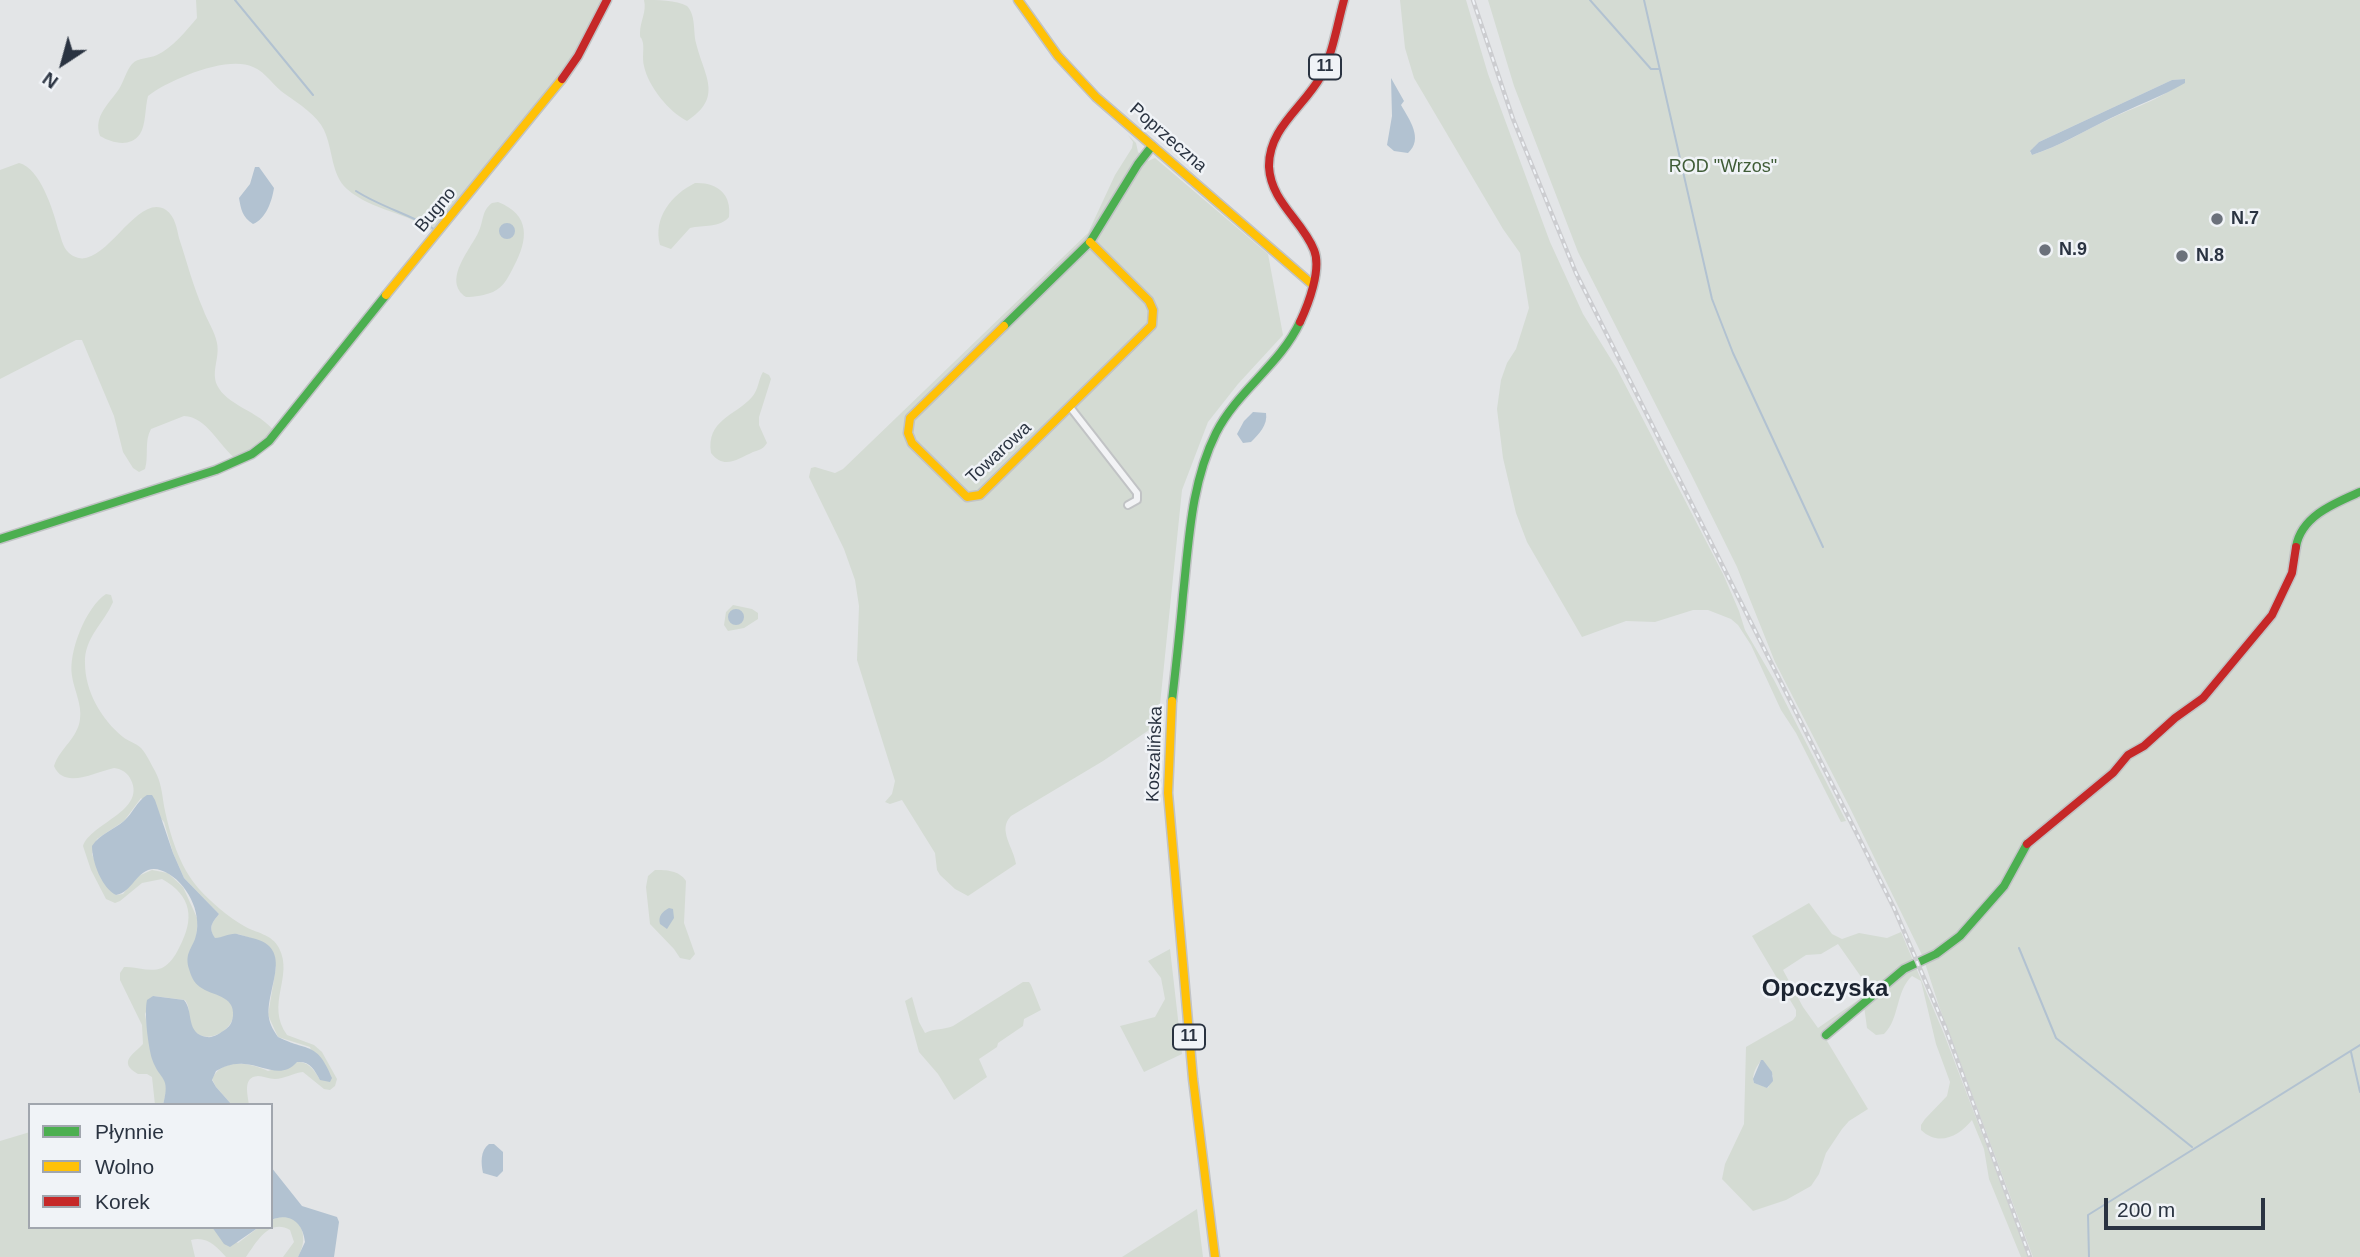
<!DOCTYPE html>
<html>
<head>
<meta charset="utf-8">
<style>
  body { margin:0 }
  #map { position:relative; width:2360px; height:1257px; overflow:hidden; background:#e3e5e7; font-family:Arial,sans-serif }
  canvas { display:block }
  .legend { position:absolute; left:28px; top:1103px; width:245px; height:126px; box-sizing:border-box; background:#f0f3f7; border:2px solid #a1a6ae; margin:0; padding:9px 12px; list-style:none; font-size:21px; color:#2a3341 }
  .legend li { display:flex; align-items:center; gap:14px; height:35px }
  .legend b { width:35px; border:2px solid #a1a6ae }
  .north { position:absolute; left:28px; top:28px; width:70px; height:70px; -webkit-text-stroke:5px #f0f3f7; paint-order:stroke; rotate:216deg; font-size:19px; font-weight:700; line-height:28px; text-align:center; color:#2a3341 }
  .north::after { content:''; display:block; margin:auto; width:24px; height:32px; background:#2a3341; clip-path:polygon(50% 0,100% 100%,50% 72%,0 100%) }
  .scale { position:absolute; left:2104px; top:1198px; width:161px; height:32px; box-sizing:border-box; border:4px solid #2a3341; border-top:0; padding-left:9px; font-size:21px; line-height:24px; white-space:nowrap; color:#2a3341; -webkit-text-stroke:5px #f0f3f7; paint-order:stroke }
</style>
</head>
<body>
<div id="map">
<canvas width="2360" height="1257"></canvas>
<ul class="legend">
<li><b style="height:9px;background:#4caf50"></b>Płynnie</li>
<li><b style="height:9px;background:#ffc107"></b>Wolno</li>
<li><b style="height:9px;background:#c62828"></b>Korek</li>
</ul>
<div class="north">N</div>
<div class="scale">200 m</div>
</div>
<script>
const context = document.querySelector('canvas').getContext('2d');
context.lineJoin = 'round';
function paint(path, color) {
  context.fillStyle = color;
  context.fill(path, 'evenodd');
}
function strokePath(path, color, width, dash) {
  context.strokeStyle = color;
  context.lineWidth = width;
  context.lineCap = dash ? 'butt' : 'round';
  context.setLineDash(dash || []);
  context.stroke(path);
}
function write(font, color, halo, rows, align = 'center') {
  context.font = font + ' Arial,sans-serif';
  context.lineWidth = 5;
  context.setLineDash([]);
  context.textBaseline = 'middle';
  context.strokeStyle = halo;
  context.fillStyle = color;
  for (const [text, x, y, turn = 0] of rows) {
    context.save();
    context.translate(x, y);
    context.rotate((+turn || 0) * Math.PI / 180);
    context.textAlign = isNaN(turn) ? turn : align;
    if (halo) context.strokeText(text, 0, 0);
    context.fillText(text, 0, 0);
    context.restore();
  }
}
paint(new Path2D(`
  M 196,0 L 604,0 L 576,55 L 548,93 L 433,232 C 408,212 372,211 347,189 C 331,175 333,149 324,130 C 317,115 299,104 285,94 C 274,87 266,72 253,67 C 227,55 169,80 148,96 C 145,107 146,125 140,134 C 130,148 112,143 100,136 C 93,116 109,104 119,89 C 124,81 126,71 132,64 C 138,57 149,59 157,55 C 172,48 187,30 197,18 Z
  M 644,0 C 657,0 676,0 687,6 C 696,15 693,31 696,43 C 704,76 724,97 687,121 C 669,112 648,86 644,66 C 642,58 644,50 643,43 C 641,34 640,41 640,33 C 640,21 647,12 644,0 Z
  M 1400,0 L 1466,0 L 1488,74 L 1550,242 L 1583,314 L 1617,369 L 1723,574 L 1739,611 L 1745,630 L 1774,680 L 1846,821 L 1841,822 L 1796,733 L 1781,710 L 1751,645 L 1738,625 L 1731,619 L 1708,610 L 1693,610 L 1655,622 L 1626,621 L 1582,637 L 1527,542 L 1516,513 L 1503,458 L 1497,409 L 1501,380 L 1507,363 L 1516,349 L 1529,308 L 1520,253 L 1503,229 L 1414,78 L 1405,48 Z
  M 1488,0 L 2360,0 L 2360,1257 L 2033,1257 L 1939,1006 L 1923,957 L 1849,806 L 1775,662 L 1737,567 L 1691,474 L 1578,252 L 1514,86 ZM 2185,79 C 2165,98 2137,106 2112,118 C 2085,130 2061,146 2032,155 L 2030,152 L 2039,142 L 2172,80 Z
  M 1128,135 L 1136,143 L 1138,152 L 1148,161 L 1155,158 L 1268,254 L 1283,335 L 1238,384 L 1208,422 L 1182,490 L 1158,724 L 1103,761 L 1011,816 C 997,830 1014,848 1016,864 L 968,896 L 955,889 L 940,875 L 937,870 L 935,853 L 902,800 L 890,804 L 885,802 L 892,794 L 895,781 L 857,660 L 859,606 L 855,580 L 844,549 L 809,477 L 811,468 L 815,467 L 835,473 L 843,469 L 1088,233 L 1115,175 L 1132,148 L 1133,142 Z
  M 19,163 C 40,168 53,210 58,229 C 61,236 62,247 69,253 C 101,281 135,190 166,210 C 175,216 177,229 179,238 C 187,262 193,286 203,309 C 207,320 215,332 217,343 C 220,358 211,371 217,385 C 226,405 260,412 274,431 L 250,451 L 236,459 C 219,446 207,417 184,416 L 151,429 C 144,441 149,456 145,469 L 139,472 L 133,468 L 123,452 L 114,416 L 82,340 L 76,340 L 0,379 L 0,170 Z
  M 695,183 C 717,182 732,194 729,217 C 720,228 703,225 690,228 L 671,249 L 660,245 C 653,218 671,195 695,183 Z
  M 498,202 C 531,215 528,240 514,266 C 509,276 504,287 493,292 C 486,295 474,297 466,297 C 442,281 470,250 478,233 C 484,222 481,211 492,203 Z
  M 763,372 L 769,375 L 771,379 L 759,417 L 759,425 L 767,443 C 763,449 760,450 753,452 C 738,459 724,470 711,453 C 706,420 735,416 752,397 C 759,389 758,380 763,372 Z
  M 106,594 L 111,595 L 113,602 C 104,623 84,638 85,663 C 85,691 101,719 123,737 C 128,741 136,743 141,748 C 146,753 151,764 155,771 C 161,782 162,793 164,806 C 170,835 179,866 199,889 C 211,902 228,917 244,926 C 256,933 272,934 279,948 C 294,977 265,1004 287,1035 L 314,1045 L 322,1052 L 337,1079 L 335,1086 L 330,1090 L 324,1089 L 303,1072 C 293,1073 284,1079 275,1079 C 269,1079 263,1076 258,1076 C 242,1077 248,1095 249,1105 L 232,1105 L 216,1087 L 212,1079 C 221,1058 250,1062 268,1071 C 293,1063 305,1052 320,1080 L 310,1047 L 278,1037 L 268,1015 L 276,967 L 250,938 L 238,934 L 215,939 C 208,927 212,923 219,914 L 184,878 L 173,853 L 164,822 L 141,798 L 124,821 L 97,839 L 92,854 L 102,880 L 116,895 L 123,894 L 136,877 L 152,870 L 168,873 L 183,887 L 198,920 L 192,977 C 203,993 224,991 232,1006 C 241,1026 209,1047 194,1031 C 186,1021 192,1009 185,1000 L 153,996 L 145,1014 L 153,1060 L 166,1083 L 166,1092 L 163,1105 L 155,1105 L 152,1077 L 147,1074 L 138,1074 C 117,1062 134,1054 143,1044 L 142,1025 L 120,980 L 120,973 L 124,967 C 137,966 149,973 162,968 C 170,964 175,956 179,948 C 195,918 192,896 162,879 L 142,883 L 120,901 L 115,903 L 106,899 L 91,870 L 83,846 C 91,823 146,811 131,780 C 128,773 122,769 114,768 C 95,772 64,790 54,766 C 60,748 78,738 80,719 C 82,704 74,690 72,676 C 68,652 86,607 106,594 Z
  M 733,605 L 752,609 L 758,613 L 758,619 L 744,628 L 728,631 L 724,625 L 726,612 Z
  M 655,870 C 666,870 679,870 686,881 L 684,923 L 695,954 L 690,960 L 680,958 L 674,949 L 650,924 L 646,887 L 648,876 Z
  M 1809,903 L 1832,934 L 1842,939 L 1859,933 L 1887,938 L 1901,932 L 1944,1034 L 2029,1257 L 2021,1257 L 1989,1179 L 1984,1149 L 1972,1120 C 1959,1136 1939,1147 1921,1130 L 1921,1125 L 1925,1119 L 1947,1096 L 1950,1082 L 1936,1044 L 1921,981 L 1912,976 C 1895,992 1900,1019 1884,1034 L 1876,1035 L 1867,1028 L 1864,1006 L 1827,1037 L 1827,1041 L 1868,1109 L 1849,1121 L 1842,1129 L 1826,1153 L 1819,1174 L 1811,1186 L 1786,1200 L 1753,1211 L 1722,1179 L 1725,1164 L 1744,1124 L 1746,1047 L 1793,1020 L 1796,1016 L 1796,1010 L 1752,936 ZM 1838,944 L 1871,991 L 1818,1028 L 1803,1007 L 1783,970 L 1806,955 L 1821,954 ZM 1762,1060 L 1773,1076 L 1768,1088 L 1754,1083 C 1751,1075 1757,1065 1762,1060 Z
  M 1170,949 L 1182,1054 L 1144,1072 L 1120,1026 L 1155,1017 L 1165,999 L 1161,978 L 1148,961 Z
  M 1023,982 L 1029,982 L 1031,985 L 1041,1010 L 1024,1019 L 1023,1026 L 998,1043 L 997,1047 L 979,1059 L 987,1077 L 954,1100 L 938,1074 L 919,1052 L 905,1001 L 912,997 L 919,1022 L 925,1033 C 935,1028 944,1030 953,1026 Z
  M 30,1132 L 30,1227 L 212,1227 L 238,1243 L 259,1227 L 271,1227 L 271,1220 C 299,1208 311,1235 298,1257 L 283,1257 L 294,1242 L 290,1230 C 269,1218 256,1243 246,1257 L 226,1257 C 216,1246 207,1236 191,1240 L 195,1257 L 0,1257 L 0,1141 Z
  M 1197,1209 L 1203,1257 L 1122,1257 Z`), '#d4dbd3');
paint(new Path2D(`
  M 1391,78 L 1404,101 L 1401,105 C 1409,119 1424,139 1408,153 L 1394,151 L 1387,145 L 1392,116 Z
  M 2185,79 L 2185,83 C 2161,97 2135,106 2111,118 C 2084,131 2060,146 2032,155 L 2030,151 L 2039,142 L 2172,80 Z
  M 255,167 L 259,167 L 274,188 C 272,201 266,219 253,224 C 242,217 241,209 239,198 L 250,184 Z
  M499 231a8 8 0 1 1 16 0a8 8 0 1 1-16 0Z
  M 1253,412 L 1266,413 C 1268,425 1259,434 1251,442 L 1243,443 L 1237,434 L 1244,421 Z
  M728 617a8 8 0 1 1 16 0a8 8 0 1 1-16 0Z
  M 147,795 L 152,795 L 155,800 L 173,853 L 184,878 L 219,914 C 212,923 208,927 215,938 C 223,938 229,933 237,934 C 242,935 247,937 252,938 C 296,948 265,989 269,1018 C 270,1025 274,1031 278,1037 C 308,1052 317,1041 332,1078 L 330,1082 L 320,1080 C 314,1069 310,1061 297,1062 C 281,1080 264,1065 244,1064 C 233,1063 225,1066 216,1071 L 212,1080 L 216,1087 L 232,1105 L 163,1105 C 171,1075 160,1082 152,1059 C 148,1045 144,1013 147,1000 L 153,996 L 184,1000 C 194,1011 185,1034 207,1037 C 214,1038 220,1033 226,1029 C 231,1025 232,1022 233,1016 C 235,995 212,996 200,987 C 194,983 191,976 189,969 C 185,955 190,951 195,939 C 203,917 190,887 169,874 C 139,856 136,892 116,895 C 102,888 92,862 92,846 C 100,834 113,830 124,821 C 133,813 137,801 147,795 Z
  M 669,908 L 673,909 L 674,918 L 667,929 L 660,924 C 658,916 662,912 669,908 Z
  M 1761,1060 L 1763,1060 L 1772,1072 L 1773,1081 L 1767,1088 L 1754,1083 L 1753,1079 Z
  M 489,1144 L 494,1144 L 503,1152 L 503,1171 L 497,1177 L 483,1173 C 481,1163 480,1151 489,1144 Z
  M 271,1167 L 302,1206 L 337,1217 L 339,1222 L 334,1257 L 298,1257 L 305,1242 C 303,1223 290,1212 271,1220 Z
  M 212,1227 L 259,1227 L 230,1247 L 224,1244 Z`), '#b2c2d1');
strokePath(new Path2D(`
  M 235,0 L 313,95
  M 1590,0 L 1651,69 L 1659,69
  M 1644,0 L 1712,299 L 1733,353 L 1823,547
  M 356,191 C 381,207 409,214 434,229
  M 2019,948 L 2056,1038 L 2192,1147
  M 2351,1052 L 2360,1092
  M 2089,1257 L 2088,1215 L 2360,1045`), '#b2c2d1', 2);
const street = new Path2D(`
  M 1070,407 L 1137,493 L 1137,500 L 1128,505`);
const fast = new Path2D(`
  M 1004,326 L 1090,242 L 1138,164 L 1152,146
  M 0,539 L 216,470 L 252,454 L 269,441 L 386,295
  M 2296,547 C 2301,516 2335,503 2360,492
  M 1172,701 C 1176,666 1180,630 1183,595 C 1189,540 1191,483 1216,433 C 1237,391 1280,365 1300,322
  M 1826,1035 L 1904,969 L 1936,954 L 1960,936 L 2004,886 L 2027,844`);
const slow = new Path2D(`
  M 1018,0 L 1058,56 L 1096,97 L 1313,285
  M 386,295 L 562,79
  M 1004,326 L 910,418 L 908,433 L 912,443 L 967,497 L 980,495 L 1152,325 L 1153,310 L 1149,301 L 1090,242
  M 1172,701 L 1168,793 L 1193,1079 L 1215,1257`);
const jam = new Path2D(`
  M 562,79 L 578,56 L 607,0
  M 1300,322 C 1308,305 1322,269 1314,250 C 1302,220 1271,202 1269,167 C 1268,128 1304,107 1321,76 C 1333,53 1337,25 1344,0
  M 2027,844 L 2113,773 L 2128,755 L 2144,746 L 2175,718 L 2203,698 L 2272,615 L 2292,573 L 2296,547`);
strokePath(street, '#c1c3c5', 10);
strokePath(fast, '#c1c3c5', 11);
strokePath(slow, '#c1c3c5', 11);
strokePath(jam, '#c1c3c5', 11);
strokePath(street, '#f2f3f5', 6);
strokePath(fast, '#4caf50', 8);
strokePath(slow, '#ffc107', 8);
strokePath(jam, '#c62828', 8);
const rail = new Path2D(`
  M 1473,0 L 1513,119 L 1576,273 L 1894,908 L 1945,1027 L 2030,1257`);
strokePath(rail, '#cccdd0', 4.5);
strokePath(rail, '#f0f3f7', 2, [5]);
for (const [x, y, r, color] of [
  [2217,219,7,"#6b717b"],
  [2045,250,7,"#6b717b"],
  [2182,256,7,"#6b717b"]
]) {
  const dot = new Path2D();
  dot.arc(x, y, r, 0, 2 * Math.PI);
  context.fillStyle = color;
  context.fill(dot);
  strokePath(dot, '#f0f3f7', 2.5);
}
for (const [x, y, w] of [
  [1325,67,32],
  [1189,1037,32]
]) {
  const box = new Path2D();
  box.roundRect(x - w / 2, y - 12.5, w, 25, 5);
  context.fillStyle = '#f0f3f7';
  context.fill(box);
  strokePath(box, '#2a3341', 2);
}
write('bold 16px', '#2a3341', null, [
  ["11",1325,67],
  ["11",1189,1037]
]);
write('18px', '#2a3341', '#f0f3f7', [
  ["Poprzeczna",1168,138,41],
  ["Bugno",436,210,-50],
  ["Towarowa",999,453,-43],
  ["Koszalińska",1155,754,-88]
]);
write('18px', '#3f5c37', '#f0f3f7', [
  ["ROD \"Wrzos\"",1723,167]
]);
write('bold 18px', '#2a3341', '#f0f3f7', [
  ["N.7",2231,219],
  ["N.9",2059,250],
  ["N.8",2196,256]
], 'left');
write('bold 24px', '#1c2431', '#f0f3f7', [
  ["Opoczyska",1825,989]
]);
</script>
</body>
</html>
